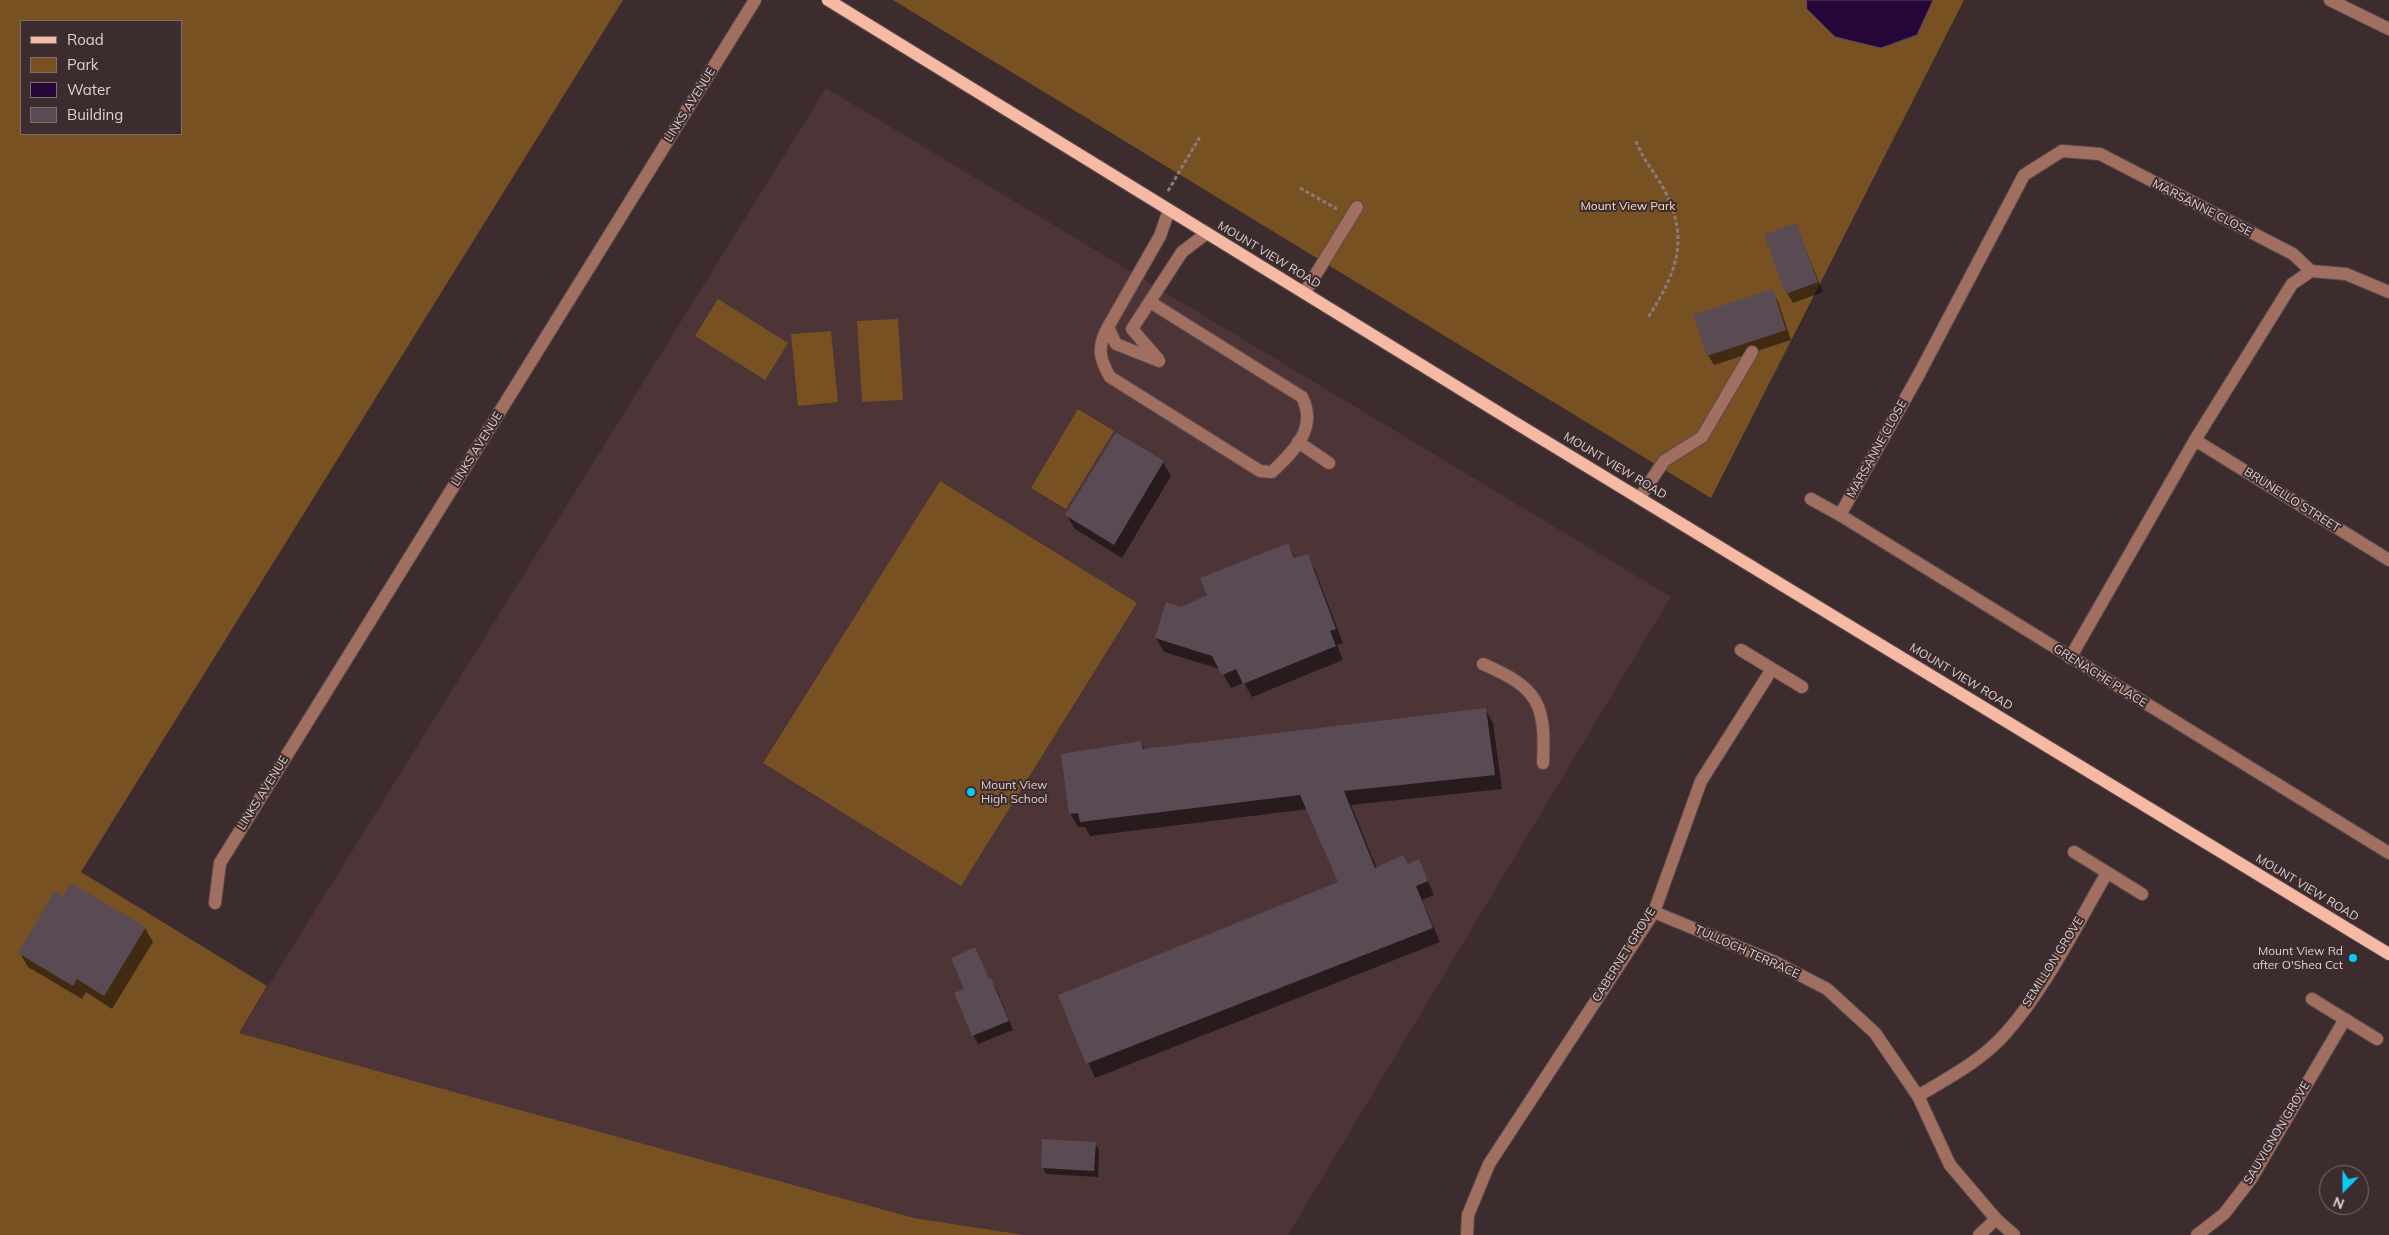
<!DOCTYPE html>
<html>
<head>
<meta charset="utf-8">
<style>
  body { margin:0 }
  #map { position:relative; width:2389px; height:1235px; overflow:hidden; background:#3d2c2e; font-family:Mulish,sans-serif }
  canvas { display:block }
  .legend { position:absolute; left:20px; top:20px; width:162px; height:115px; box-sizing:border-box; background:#3d2c2e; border:1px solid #7d6e70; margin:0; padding:6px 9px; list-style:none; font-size:15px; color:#dcd1d2 }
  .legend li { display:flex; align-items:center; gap:10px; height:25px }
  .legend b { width:25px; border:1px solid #7d6e70 }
  .north { position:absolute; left:2319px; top:1165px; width:50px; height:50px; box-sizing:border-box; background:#3d2c2e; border:1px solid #7d6e70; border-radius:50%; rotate:202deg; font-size:14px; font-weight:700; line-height:20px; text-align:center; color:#dcd1d2 }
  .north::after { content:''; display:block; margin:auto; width:18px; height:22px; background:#06cbf9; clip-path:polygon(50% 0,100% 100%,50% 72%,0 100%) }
</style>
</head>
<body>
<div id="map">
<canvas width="2389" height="1235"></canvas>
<ul class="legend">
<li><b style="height:6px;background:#f6b9a4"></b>Road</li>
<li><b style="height:14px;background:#785122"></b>Park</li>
<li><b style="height:14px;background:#270738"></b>Water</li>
<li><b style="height:14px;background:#5a4a54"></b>Building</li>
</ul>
<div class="north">N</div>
</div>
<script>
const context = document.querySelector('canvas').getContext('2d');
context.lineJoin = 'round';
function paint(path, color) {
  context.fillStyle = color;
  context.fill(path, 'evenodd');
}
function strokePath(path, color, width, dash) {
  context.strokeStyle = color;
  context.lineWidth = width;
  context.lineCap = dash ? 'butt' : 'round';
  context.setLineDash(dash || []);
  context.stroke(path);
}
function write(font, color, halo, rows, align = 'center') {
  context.font = font + ' Mulish,sans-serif';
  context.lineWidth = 4;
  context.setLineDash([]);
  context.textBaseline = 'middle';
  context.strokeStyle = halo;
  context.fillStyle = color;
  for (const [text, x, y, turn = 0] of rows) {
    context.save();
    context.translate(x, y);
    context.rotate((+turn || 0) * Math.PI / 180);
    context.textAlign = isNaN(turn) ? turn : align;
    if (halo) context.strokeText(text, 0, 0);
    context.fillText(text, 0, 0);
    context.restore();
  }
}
paint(new Path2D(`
  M 826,88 L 1671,597 L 1288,1235 L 1024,1235 L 914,1218 L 239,1033 Z`), '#4c3437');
paint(new Path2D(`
  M 0,0 L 623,0 L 81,872 L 267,986 L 239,1033 L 914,1218 L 1024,1235 L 0,1235 ZM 21,21 L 181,21 L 181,134 L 21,134 Z
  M 893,0 L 1964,0 L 1711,498 Z
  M 718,299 L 788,343 L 765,380 L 695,336 Z
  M 898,319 L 903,400 L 862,402 L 857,321 Z
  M 831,331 L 838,402 L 798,406 L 791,334 Z
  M 1078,409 L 1114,431 L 1066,509 L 1031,488 Z
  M 940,481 L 1137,603 L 961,886 L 763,763 Z`), '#785122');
const water = new Path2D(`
  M 1807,0 L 1933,0 L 1917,35 L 1881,48 L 1835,37 L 1807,9 Z`);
paint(water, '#270738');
strokePath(water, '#5d4466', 1);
paint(new Path2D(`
  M 1796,225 L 1823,292 L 1793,303 L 1787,293 Z
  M 1772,291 L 1778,301 L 1791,340 L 1714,365 L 1708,355 Z
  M 1117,434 L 1163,462 L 1171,476 L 1122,558 L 1075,529 L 1067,516 Z
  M 1287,544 L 1296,559 L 1307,556 L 1315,570 L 1343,643 L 1337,645 L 1343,660 L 1252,697 L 1244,683 L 1231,688 L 1220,669 L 1164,652 L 1156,638 L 1181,608 L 1209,596 Z
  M 1485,709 L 1493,723 L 1502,789 L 1351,805 L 1377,869 L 1408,866 L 1419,861 L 1434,895 L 1422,900 L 1440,942 L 1095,1078 L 1059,996 L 1340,883 L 1308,809 L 1090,836 L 1085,827 L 1078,827 L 1070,813 L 1141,742 L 1145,750 Z
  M 63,898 L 145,928 L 153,942 L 112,1009 L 86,992 L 82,999 L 28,967 L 20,953 Z
  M 975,949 L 989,980 L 996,988 L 1013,1030 L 978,1044 L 973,1035 L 966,989 Z
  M 1095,1143 L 1099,1150 L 1098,1177 L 1046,1174 L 1042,1167 Z`), '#0007');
paint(new Path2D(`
  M 1796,223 L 1818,282 L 1786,294 L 1764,235 Z
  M 1773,289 L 1786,330 L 1707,356 L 1693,315 Z
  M 1116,432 L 1164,461 L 1114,545 L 1065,515 Z
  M 1288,543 L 1294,558 L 1308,554 L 1336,629 L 1330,631 L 1336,646 L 1243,684 L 1236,669 L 1222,675 L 1212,656 L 1155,638 L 1166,602 L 1181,607 L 1207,595 L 1200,578 Z
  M 1486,708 L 1495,775 L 1344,791 L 1375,868 L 1403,855 L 1408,864 L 1419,859 L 1428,881 L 1416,886 L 1433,928 L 1086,1064 L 1058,995 L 1338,882 L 1300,795 L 1080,822 L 1078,813 L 1069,814 L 1061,754 L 1141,741 L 1143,749 Z
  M 71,883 L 146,927 L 104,996 L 77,979 L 73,986 L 18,953 L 55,891 L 63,896 Z
  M 975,947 L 989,979 L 991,978 L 1009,1021 L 972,1036 L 954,993 L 964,989 L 951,958 Z
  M 1042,1139 L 1096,1142 L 1094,1171 L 1041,1168 Z`), '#5a4a54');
const minor = new Path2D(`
  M 2330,0 L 2389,29
  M 2311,271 L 2346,274 L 2389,292
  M 1305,292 L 1357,207
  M 1108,327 C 1097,347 1099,358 1110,377 L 1260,471 L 1272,472 C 1294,451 1318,428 1302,397 L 1150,302
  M 1158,359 L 1132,329 L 1182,252 L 1207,233
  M 1159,361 L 1116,344 L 1108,327 L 1160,236 L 1169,210
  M 2195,440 L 2389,560
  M 1298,442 L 1329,463
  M 1640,497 L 1664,461 L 1702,437 L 1752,352
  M 1811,499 L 1840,515 L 2389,853
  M 1840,515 L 1918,376 L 2024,175 L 2062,151 L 2100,154 L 2293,254 L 2311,271
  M 1741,650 L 1802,687
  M 2070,658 L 2195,440 L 2292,284 L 2311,271
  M 1483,664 C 1538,688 1546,703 1543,763
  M 2074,852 L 2142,894
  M 215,903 L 220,863 L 755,0
  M 1654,912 L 1775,962 L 1827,989 L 1875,1033 L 1918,1096 L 1950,1165 L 1996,1219 L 2014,1235
  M 2312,999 L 2377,1039
  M 1918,1096 C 1948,1078 1981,1061 2005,1034 C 2046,988 2076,926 2107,873
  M 1467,1235 L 1468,1215 L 1489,1164 L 1654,912 L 1701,781 L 1772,669
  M 1979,1235 L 1996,1219
  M 2197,1235 L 2224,1214 L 2251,1179 L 2345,1019`);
const major = new Path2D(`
  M 828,0 L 1514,422 L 2389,954`);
strokePath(minor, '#5a4a4c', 14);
strokePath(major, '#5a4a4c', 14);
strokePath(new Path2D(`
  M 1636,141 C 1642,158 1652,169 1661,184 C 1691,237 1678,271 1647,319
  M 1300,188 L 1337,209
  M 1168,191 L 1201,135`), '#897b7c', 3, [4, 2.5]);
strokePath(minor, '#a16f5f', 12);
strokePath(major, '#f6b9a4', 12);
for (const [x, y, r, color] of [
  [971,792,5,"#06cbf9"],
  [2353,958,5,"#06cbf9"]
]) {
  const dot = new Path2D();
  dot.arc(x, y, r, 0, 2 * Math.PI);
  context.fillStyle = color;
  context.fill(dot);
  strokePath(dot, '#3d2c2e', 2);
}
write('12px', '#dcd1d2', '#3d2c2e', [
  ["LINKS AVENUE",690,105,-58],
  ["MARSANNE CLOSE",2202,208,27],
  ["MOUNT VIEW ROAD",1269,255,31],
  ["LINKS AVENUE",477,449,-58],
  ["MARSANNE CLOSE",1877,449,-61],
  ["MOUNT VIEW ROAD",1615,466,31],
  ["BRUNELLO STREET",2292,500,32],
  ["GRENACHE PLACE",2100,676,32],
  ["MOUNT VIEW ROAD",1961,677,31],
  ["LINKS AVENUE",263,793,-58],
  ["MOUNT VIEW ROAD",2307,888,31],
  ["TULLOCH TERRACE",1747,952,24],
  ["CABERNET GROVE",1624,955,-58],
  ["SEMILLON GROVE",2053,962,-58],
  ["SAUVIGNON GROVE",2277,1133,-59]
]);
write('12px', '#f9dec1', '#3d2c2e', [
  ["Mount View Park",1628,206]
]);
write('12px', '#dcd1d2', '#3d2c2e', [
  ["Mount View",981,785],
  ["High School",981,799],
  ["Mount View Rd",2343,951,"right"],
  ["after O'Shea Cct",2343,965,"right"]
], 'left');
</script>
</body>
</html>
